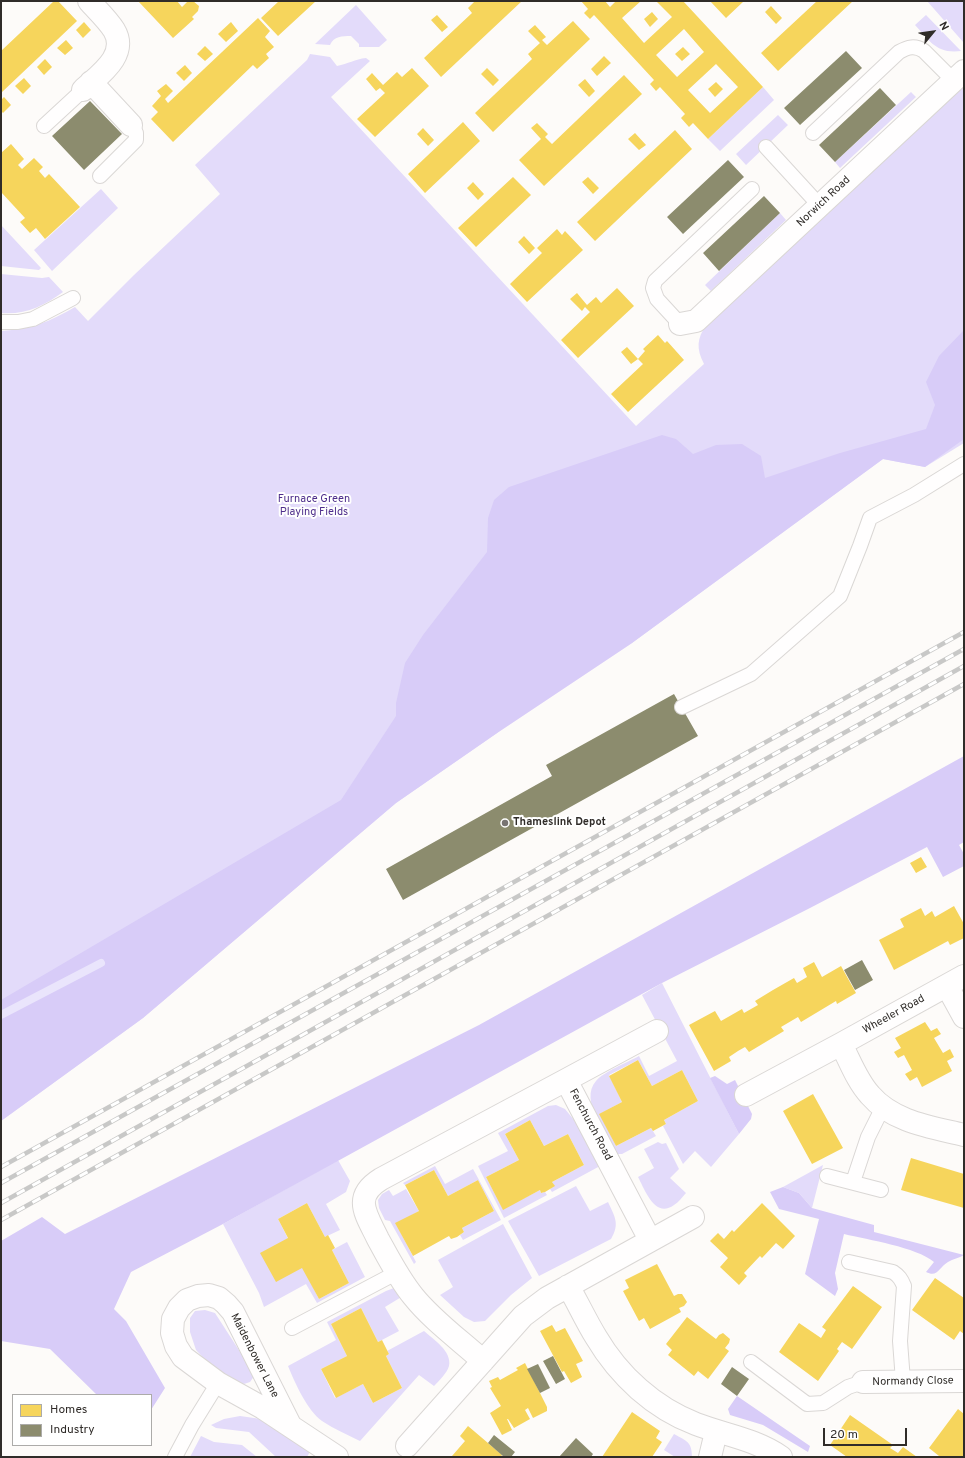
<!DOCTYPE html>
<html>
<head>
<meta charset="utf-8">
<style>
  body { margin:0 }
  #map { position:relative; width:965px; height:1458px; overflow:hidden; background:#fdfbf9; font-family:Overpass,sans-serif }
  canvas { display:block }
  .frame { position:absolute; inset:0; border:2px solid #302c29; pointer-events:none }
  .legend { position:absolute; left:12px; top:1394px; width:140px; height:52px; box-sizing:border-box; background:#fff; border:1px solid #acaba9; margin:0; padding:5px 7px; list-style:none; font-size:12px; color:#302c29 }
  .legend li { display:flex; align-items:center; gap:8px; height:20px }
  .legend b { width:20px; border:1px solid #acaba9 }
  .north { position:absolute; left:913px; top:12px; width:40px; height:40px; -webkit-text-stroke:3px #fff; paint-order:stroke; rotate:61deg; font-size:11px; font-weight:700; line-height:16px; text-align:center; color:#302c29 }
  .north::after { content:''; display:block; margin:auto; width:14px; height:18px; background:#302c29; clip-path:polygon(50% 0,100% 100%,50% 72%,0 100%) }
  .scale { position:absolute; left:823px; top:1428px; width:84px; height:18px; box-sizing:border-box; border:2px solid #302c29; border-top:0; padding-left:5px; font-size:12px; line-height:14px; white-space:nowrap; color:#302c29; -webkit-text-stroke:3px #fff; paint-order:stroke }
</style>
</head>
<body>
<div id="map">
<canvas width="965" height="1458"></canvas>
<div class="frame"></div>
<ul class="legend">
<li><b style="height:11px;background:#f6d55c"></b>Homes</li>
<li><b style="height:11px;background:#8c8c6e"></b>Industry</li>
</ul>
<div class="north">N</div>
<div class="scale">20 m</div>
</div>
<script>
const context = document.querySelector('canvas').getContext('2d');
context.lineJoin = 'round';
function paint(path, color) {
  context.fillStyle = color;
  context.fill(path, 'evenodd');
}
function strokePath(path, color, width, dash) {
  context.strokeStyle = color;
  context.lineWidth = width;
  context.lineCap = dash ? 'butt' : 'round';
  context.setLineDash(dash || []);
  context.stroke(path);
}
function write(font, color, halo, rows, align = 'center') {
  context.font = font + ' Overpass,sans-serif';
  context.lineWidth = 4;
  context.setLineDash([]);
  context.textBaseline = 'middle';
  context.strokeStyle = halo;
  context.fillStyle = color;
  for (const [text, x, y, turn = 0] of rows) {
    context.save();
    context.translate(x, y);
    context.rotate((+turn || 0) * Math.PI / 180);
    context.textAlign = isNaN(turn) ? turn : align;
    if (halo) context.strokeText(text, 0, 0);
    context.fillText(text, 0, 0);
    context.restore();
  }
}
paint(new Path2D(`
  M 927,1 L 964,1 L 964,43 Z
  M 356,5 L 387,40 L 379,47 L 359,47 L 359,44 L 351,36 C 342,36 334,36 330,45 L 315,44 Z
  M 926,15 L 961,51 C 936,54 930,41 915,25 Z
  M 310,54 L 330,57 L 337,66 C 348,64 355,59 366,58 L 370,61 L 331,97 L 636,426 L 704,364 C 696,348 697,339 706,325 L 964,85 L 964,443 L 925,467 L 883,459 L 632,643 L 500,731 L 396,803 L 143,1018 L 1,1121 L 1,331 C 32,329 49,322 75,307 L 88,321 L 134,275 L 220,194 L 195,165 L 307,60 Z
  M 763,87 L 774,100 L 720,151 L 708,139 Z
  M 911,92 L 916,97 L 840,168 L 835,162 Z
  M 778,115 L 788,125 L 746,165 L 736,154 Z
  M 101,189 L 118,208 L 52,271 L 34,250 Z
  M 780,213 L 786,220 L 711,291 L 705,285 Z
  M 1,225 L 41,268 L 39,270 L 1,266 Z
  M 1,274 L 42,278 L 49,277 L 63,292 C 44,306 25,315 1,313 Z
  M 662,983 L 739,1134 L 711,1167 L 695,1151 L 683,1164 L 663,1126 L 666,1124 L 664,1120 L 698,1101 L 682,1070 L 652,1086 L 638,1060 L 609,1075 L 622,1102 L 600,1114 L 616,1146 L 651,1128 L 656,1136 L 622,1154 L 618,1154 L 615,1152 C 606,1134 579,1100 596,1081 C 603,1072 628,1062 639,1056 L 649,1076 L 677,1061 L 642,995 Z
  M 556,1105 L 565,1109 L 574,1120 L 600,1166 L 552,1192 L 550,1189 L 554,1186 L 552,1182 L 584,1165 L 568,1134 L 544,1146 L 530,1120 L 505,1134 L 519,1160 L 486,1177 L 503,1209 L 540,1190 L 541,1193 L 545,1192 L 547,1195 L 504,1218 L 478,1166 L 508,1151 L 498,1133 L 548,1106 Z
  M 658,1142 L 662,1144 L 666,1143 L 679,1169 L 670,1178 L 686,1193 C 682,1197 679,1202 674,1205 C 655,1219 645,1190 638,1177 L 654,1168 L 644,1149 Z
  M 338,1160 L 350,1181 L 346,1192 L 326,1204 L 340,1230 L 325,1237 L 307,1203 L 278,1219 L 319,1299 L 349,1283 L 332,1250 L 347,1242 L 365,1277 L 317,1303 L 306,1284 L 264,1307 L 259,1293 L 223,1224 Z
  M 823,1165 L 812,1208 L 799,1193 L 783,1187 Z
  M 435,1166 L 445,1184 L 473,1169 L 501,1220 L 463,1240 L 460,1235 L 464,1232 L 462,1228 L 494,1211 L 478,1180 L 448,1196 L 434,1170 L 405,1185 L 403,1183 Z
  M 576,1186 L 590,1211 L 608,1202 C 615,1217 620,1224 611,1239 L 539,1276 L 508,1221 Z
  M 406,1189 L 419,1211 L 396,1224 L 416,1262 L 414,1264 L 390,1221 L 385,1220 L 379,1208 L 378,1200 L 382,1194 L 389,1190 L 393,1196 Z
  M 503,1224 L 532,1278 L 511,1295 L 485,1321 L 474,1322 L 464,1317 L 440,1295 L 453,1287 L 438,1260 Z
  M 394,1288 L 403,1296 L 385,1307 L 399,1331 L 378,1342 L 361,1308 L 331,1324 L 347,1356 L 321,1369 L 335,1398 L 363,1384 L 373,1403 L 402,1388 L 386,1356 L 389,1354 L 387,1351 L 424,1331 C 433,1339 452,1351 449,1366 C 447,1373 439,1381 434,1386 L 419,1375 L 360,1441 C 348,1435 334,1429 322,1421 C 307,1410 295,1383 288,1366 L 336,1340 L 327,1322 L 386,1291 Z
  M 205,1310 L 215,1313 L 255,1375 L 250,1382 L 244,1384 L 236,1382 L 210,1365 L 196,1350 L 190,1332 L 190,1318 L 195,1311 Z
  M 240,1416 L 261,1419 L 312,1448 L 307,1457 L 276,1457 L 249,1432 L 216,1428 L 211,1425 L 224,1419 Z
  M 674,1434 C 687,1441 692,1442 692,1457 L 675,1457 L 664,1450 Z
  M 201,1436 L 214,1442 L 242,1445 L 257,1457 L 190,1457 Z`), '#e3dbfa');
paint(new Path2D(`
  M 964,330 L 964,439 L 925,467 L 883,459 L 632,643 L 500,731 L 396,803 L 143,1018 L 1,1121 L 1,1000 L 341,800 L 396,716 L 396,703 L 405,663 L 423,635 L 487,552 L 488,518 L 494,500 L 509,487 L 662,435 L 676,439 L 693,454 L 716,445 L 742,444 L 761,456 L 765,478 L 840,453 L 926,429 L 935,405 L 926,382 L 939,356 Z
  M 964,756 L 964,842 L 959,845 L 964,854 L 964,866 L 943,877 L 927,847 L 810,908 L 662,983 L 223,1224 L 131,1272 L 114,1309 L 126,1321 L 165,1388 L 151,1410 L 151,1395 L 97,1395 L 50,1349 L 1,1341 L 1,1241 L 42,1217 L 65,1234 L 479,1025 Z
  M 715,1076 L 727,1084 L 735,1080 L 752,1114 L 751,1119 L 739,1134 L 710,1078 Z
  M 783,1187 L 799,1193 L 812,1208 L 874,1225 L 874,1232 L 964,1255 C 959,1258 953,1259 948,1262 C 939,1267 938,1278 926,1272 L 934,1262 C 916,1247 869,1240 844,1234 L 835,1273 L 838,1289 L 835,1296 L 805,1274 L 819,1219 L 779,1209 L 770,1192 Z
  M 737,1396 L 810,1446 L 808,1452 L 763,1425 L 730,1415 L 728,1409 Z`), '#d8ccf8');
paint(new Path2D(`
  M 54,1 L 58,1 L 77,21 L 1,93 L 1,51 Z
  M 138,1 L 177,1 L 182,7 L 188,1 L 193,1 L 199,6 L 198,11 L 192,17 L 194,19 L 173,38 Z
  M 279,1 L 316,1 L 278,36 L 261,18 Z
  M 475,1 L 522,1 L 441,77 L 424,58 L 472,13 L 468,8 Z
  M 581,1 L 605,1 L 610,7 L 616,1 L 641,1 L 622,18 L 644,43 L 672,17 L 656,1 L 683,1 L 763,87 L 708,139 L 693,123 L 689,127 L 681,118 L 685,114 L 660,87 L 656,91 L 650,84 L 654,80 L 594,15 L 590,19 L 584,13 L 588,9 ZM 684,29 L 704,52 L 677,77 L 656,55 ZM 716,64 L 738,87 L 710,113 L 688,90 Z
  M 710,1 L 744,1 L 726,18 Z
  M 817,1 L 853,1 L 778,71 L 761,53 Z
  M 771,6 L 782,18 L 776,24 L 765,12 Z
  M 652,12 L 658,19 L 650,27 L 644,19 Z
  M 437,15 L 448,27 L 442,32 L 431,20 Z
  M 258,18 L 270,31 L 265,37 L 274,47 L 266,54 L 269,58 L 257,69 L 253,65 L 173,142 L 151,119 L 158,112 L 152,106 L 161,96 L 157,91 L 166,84 L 173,91 L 165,99 L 168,103 Z
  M 573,21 L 590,39 L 493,132 L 475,113 L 532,59 L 528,54 L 540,43 L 528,31 L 535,25 L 546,37 L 542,40 L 547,45 Z
  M 84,22 L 91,30 L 83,38 L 76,30 Z
  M 231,22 L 238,31 L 226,42 L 218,34 Z
  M 66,40 L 73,48 L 65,55 L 57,48 Z
  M 205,46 L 213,54 L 205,61 L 197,54 Z
  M 683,47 L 690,54 L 682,61 L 675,54 Z
  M 604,56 L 611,63 L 597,76 L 591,69 Z
  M 45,59 L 52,67 L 44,75 L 37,67 Z
  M 185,65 L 192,73 L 184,81 L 176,73 Z
  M 412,68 L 429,86 L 375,137 L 357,119 L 385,93 L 380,88 L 376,91 L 366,79 L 372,73 L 383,85 L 397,72 L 402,77 Z
  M 487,68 L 499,80 L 493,86 L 481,74 Z
  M 624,75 L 642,94 L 544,186 L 519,160 L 541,139 L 531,128 L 537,123 L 548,134 L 545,137 L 552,144 Z
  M 24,78 L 31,86 L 23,94 L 15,86 Z
  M 585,79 L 595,91 L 589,97 L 578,85 Z
  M 716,82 L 723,89 L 715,97 L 708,89 Z
  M 4,97 L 11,105 L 3,113 L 1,111 L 1,100 Z
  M 463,122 L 480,141 L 425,193 L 408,174 Z
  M 423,128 L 434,140 L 428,146 L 417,134 Z
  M 675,130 L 692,149 L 595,241 L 577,222 Z
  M 635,133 L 646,145 L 639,150 L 628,139 Z
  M 11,144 L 24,159 L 18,165 L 22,169 L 34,158 L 43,167 L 39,171 L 45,178 L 49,174 L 80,207 L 45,239 L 36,228 L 30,233 L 20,222 L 25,218 L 1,192 L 1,153 Z
  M 513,177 L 531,195 L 476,247 L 458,228 Z
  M 588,177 L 599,188 L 593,194 L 582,182 Z
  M 473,182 L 484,194 L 478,200 L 467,188 Z
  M 557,229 L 562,235 L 565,231 L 583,250 L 527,302 L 510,284 L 542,253 L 537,248 Z
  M 524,236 L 535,248 L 529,254 L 518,242 Z
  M 617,288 L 634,306 L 578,358 L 561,340 L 590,312 L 585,307 L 582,311 L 570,299 L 577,293 L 587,305 L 596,297 L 601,303 Z
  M 658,335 L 665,343 L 667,341 L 684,360 L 628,412 L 611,394 L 643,364 L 638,359 L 631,364 L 621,352 L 627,347 L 638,359 L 645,351 L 643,349 Z
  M 921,857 L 927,867 L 916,873 L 910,863 Z
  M 954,906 L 964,924 L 964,938 L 950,945 L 948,941 L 894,970 L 879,940 L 904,927 L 900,919 L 921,908 L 925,916 L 932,911 L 935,917 Z
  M 814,962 L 822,977 L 841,966 L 856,993 L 837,1004 L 836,1001 L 801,1022 L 798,1017 L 781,1027 L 784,1031 L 749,1052 L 745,1047 L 738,1051 L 729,1057 L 731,1061 L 714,1071 L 689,1025 L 715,1011 L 721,1021 L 742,1009 L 744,1013 L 758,1005 L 755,1001 L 773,990 L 794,978 L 797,983 L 807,977 L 803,968 Z
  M 925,1022 L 931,1031 L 937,1028 L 941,1034 L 934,1038 L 943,1053 L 950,1049 L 954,1057 L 947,1061 L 952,1071 L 922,1087 L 917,1077 L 910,1081 L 905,1074 L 912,1070 L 904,1055 L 898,1058 L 894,1052 L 901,1048 L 895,1038 Z
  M 638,1060 L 652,1086 L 682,1070 L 698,1101 L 664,1120 L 666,1124 L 653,1131 L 651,1128 L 616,1146 L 599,1114 L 622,1102 L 609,1076 Z
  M 813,1094 L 843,1148 L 812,1164 L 783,1111 Z
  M 530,1120 L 544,1146 L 568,1134 L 584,1165 L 552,1182 L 555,1186 L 545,1192 L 541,1193 L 540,1190 L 503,1210 L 486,1177 L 519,1160 L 505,1134 Z
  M 911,1158 L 964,1174 L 964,1208 L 901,1190 Z
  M 434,1170 L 448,1196 L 478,1180 L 494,1211 L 462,1228 L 464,1232 L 457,1237 L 451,1239 L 449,1236 L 413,1256 L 395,1223 L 419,1211 L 405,1185 Z
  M 307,1203 L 325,1237 L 328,1235 L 335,1248 L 332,1250 L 349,1283 L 319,1299 L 302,1268 L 276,1282 L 260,1253 L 288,1238 L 278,1219 Z
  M 762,1203 L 795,1236 L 783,1249 L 776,1243 L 762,1258 L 760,1256 L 744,1273 L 747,1276 L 739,1285 L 720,1267 L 728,1258 L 710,1241 L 718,1233 L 724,1239 L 732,1230 L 734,1232 Z
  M 657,1264 L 674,1296 L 678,1294 L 682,1294 L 687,1302 L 684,1306 L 679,1308 L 681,1312 L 650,1329 L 644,1318 L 639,1321 L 623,1291 L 629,1288 L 625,1280 Z
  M 935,1278 L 964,1298 L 964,1334 L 960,1331 L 954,1340 L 912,1310 Z
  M 853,1286 L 882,1307 L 852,1349 L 842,1342 L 837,1349 L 839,1351 L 818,1381 L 779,1352 L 799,1323 L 821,1338 L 826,1330 L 822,1327 Z
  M 361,1308 L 378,1342 L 382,1340 L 389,1354 L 386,1356 L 402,1388 L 373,1403 L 363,1384 L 336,1398 L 321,1369 L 347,1356 L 331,1324 Z
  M 687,1317 L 716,1339 L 719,1335 L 723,1333 L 730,1339 L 729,1343 L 725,1348 L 729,1351 L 708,1379 L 698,1371 L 694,1376 L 668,1355 L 672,1350 L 666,1344 Z
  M 552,1325 L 556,1332 L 565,1328 L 583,1361 L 576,1364 L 582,1377 L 571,1383 L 564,1371 L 562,1372 L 540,1331 Z
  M 525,1363 L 547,1407 L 547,1411 L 533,1418 L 528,1408 L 525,1410 L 530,1419 L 514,1428 L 508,1419 L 507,1419 L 512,1430 L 502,1435 L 490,1413 L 501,1406 L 490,1388 L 492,1387 L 489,1381 L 498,1377 L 500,1380 L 518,1370 L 516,1368 Z
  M 958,1409 L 964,1414 L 964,1457 L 938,1457 L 939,1456 L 929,1448 Z
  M 632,1412 L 660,1431 L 656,1438 L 662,1442 L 652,1457 L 602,1457 Z
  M 850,1415 L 893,1445 L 890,1448 L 898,1453 L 903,1447 L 917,1457 L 847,1457 L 830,1445 Z
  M 468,1426 L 488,1443 L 502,1455 L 501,1457 L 453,1457 L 452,1456 L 465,1441 L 460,1436 Z`), '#f6d55c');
paint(new Path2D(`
  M 846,51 L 862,68 L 800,125 L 784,108 Z
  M 880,88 L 896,105 L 835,162 L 819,145 Z
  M 90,101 L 122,134 L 84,170 L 52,136 Z
  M 728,160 L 744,177 L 683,234 L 667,217 Z
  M 764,196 L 780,213 L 719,271 L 703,253 Z
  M 674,694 L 698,736 L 403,900 L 386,869 L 552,776 L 546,765 Z
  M 862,960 L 873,980 L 855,990 L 844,970 Z
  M 553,1356 L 565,1379 L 556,1384 L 543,1361 Z
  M 538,1364 L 550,1388 L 540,1393 L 527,1369 Z
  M 732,1367 L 749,1379 L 737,1396 L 721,1384 Z
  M 494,1435 L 515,1452 L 511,1457 L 504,1457 L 488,1443 Z
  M 576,1438 L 593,1454 L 591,1457 L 559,1457 Z`), '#8c8c6e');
strokePath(new Path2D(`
  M 1,1015 L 101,963`), '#eae5fc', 8);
const service = new Path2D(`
  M 44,126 L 83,90
  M 813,133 L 899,52 C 908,47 915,45 924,51 L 954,81
  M 766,147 L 820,206
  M 100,176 L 136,140 L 136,133 L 131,125
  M 1,322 L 18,322 L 33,319 L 73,298
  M 680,324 L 657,299 L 653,288 L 655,281 L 752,189
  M 682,707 L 751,674 L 840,596 L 860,546 L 870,518 L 914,495 L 964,464
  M 827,1176 L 881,1190
  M 853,1182 L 868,1137 L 883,1107
  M 849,1262 L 893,1272 C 899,1276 901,1279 904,1286 L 900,1341 L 903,1381
  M 292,1328 L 396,1273
  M 751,1362 L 807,1404 L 823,1403 L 848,1387 L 863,1382
  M 175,1457 L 192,1425 L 218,1383`);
const minor = new Path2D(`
  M 91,82 L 131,125
  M 83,90 C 99,75 129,55 114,30 C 107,19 97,10 89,1
  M 680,324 L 696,321 L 964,71
  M 947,986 L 964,1017
  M 841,1044 C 850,1061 857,1081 870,1095 C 893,1122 931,1127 964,1135
  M 746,1095 L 841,1044 L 964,976
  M 650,1240 L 566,1080 L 657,1031
  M 568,1286 C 578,1303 586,1321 596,1337 C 619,1376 654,1408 696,1424 C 725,1435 755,1439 781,1457
  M 483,1361 C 460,1340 433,1321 413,1296 C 399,1279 389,1259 378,1239 C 366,1214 352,1197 381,1179 L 566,1080
  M 863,1382 L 964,1381
  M 290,1425 L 233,1312 L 226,1304 L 219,1298 L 209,1295 L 198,1296 L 187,1300 L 179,1308 L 173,1319 L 172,1333 L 176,1346 L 183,1357 L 218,1383 L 263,1408 L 337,1457
  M 407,1446 L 523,1316 L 547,1298 L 693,1217
  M 710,1457 L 716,1432`);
strokePath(service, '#dad7d5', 16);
strokePath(minor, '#dad7d5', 24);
strokePath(service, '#fffefe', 14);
strokePath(minor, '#fffefe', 22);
const rail = new Path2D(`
  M 1,1167 L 964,632
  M 1,1183 L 964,649
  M 1,1203 L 964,666
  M 1,1220 L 964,684`);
strokePath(rail, '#c8c8c7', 4.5);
strokePath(rail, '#fff', 3, [9]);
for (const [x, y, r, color] of [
  [505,823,4,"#787472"]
]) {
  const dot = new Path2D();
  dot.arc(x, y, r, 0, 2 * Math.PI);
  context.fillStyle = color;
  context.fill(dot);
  strokePath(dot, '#fff', 1.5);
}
write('11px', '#302c29', '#fff', [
  ["Norwich Road",824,202,-43],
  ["Wheeler Road",894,1015,-29],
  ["Fenchurch Road",590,1125,62],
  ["Maidenbower Lane",254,1356,63],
  ["Normandy Close",913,1382,-1]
]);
write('11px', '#4e2e8b', '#fff', [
  ["Furnace Green",314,500],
  ["Playing Fields",314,513]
]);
write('bold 11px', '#302c29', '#fff', [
  ["Thameslink Depot",513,823]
], 'left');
</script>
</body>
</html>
